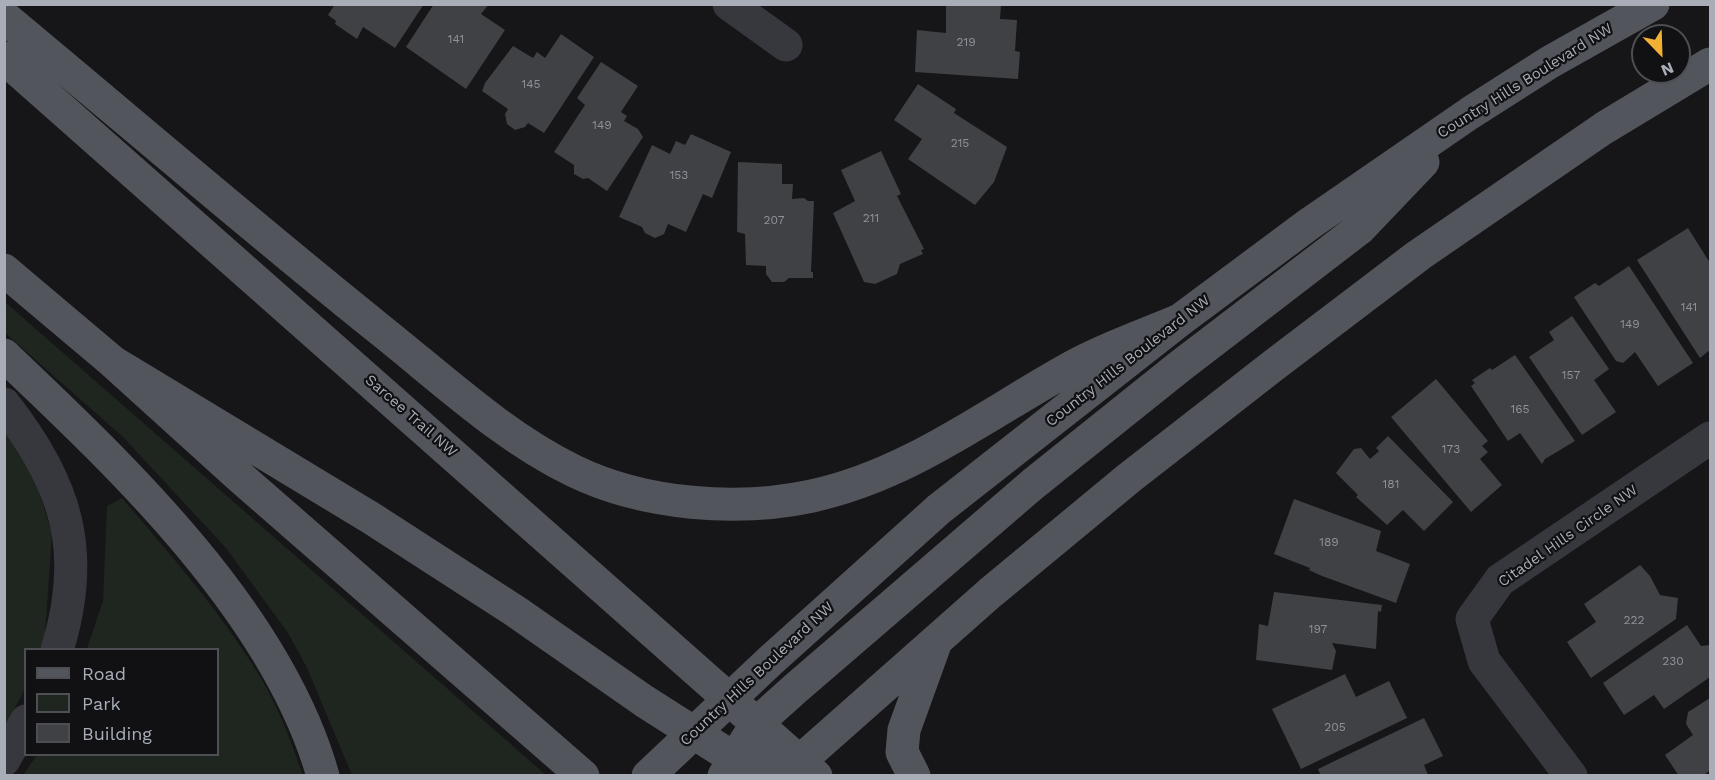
<!DOCTYPE html>
<html>
<head>
<meta charset="utf-8">
<style>
  body { margin:0 }
  #map { position:relative; width:1715px; height:780px; overflow:hidden; background:#161618; font-family:"Work Sans",sans-serif }
  canvas { display:block }
  .frame { position:absolute; inset:0; border:6px solid #a8adb8; pointer-events:none }
  .legend { position:absolute; left:24px; top:648px; width:195px; height:108px; box-sizing:border-box; background:#111113; border:2px solid #4d4f55; margin:0; padding:8px 10px; list-style:none; font-size:18px; color:#a8adb8 }
  .legend li { display:flex; align-items:center; gap:12px; height:30px }
  .legend b { width:30px; border:2px solid #4d4f55 }
  .north { position:absolute; left:1631px; top:24px; width:60px; height:60px; box-sizing:border-box; background:#111113; border:2px solid #4d4f55; border-radius:50%; rotate:157deg; font-size:16px; font-weight:700; line-height:24px; text-align:center; color:#a8adb8 }
  .north::after { content:''; display:block; margin:auto; width:21px; height:27px; background:#f2b134; clip-path:polygon(50% 0,100% 100%,50% 72%,0 100%) }
</style>
</head>
<body>
<div id="map">
<canvas width="1715" height="780"></canvas>
<div class="frame"></div>
<ul class="legend">
<li><b style="height:8px;background:#53555c"></b>Road</li>
<li><b style="height:16px;background:#1e261f"></b>Park</li>
<li><b style="height:16px;background:#404145"></b>Building</li>
</ul>
<div class="north">N</div>
</div>
<script>
const context = document.querySelector('canvas').getContext('2d');
context.lineJoin = 'round';
function paint(path, color) {
  context.fillStyle = color;
  context.fill(path, 'evenodd');
}
function strokePath(path, color, width, dash) {
  context.strokeStyle = color;
  context.lineWidth = width;
  context.lineCap = dash ? 'butt' : 'round';
  context.setLineDash(dash || []);
  context.stroke(path);
}
function write(font, color, halo, rows, align = 'center') {
  context.font = font + ' "Work Sans",sans-serif';
  context.lineWidth = 4.5;
  context.setLineDash([]);
  context.textBaseline = 'middle';
  context.strokeStyle = halo;
  context.fillStyle = color;
  for (const [text, x, y, turn = 0] of rows) {
    context.save();
    context.translate(x, y);
    context.rotate((+turn || 0) * Math.PI / 180);
    context.textAlign = isNaN(turn) ? turn : align;
    if (halo) context.strokeText(text, 0, 0);
    context.fillText(text, 0, 0);
    context.restore();
  }
}
paint(new Path2D(`
  M 5,302 L 546,775 L 352,775 L 307,668 L 288,633 L 226,548 L 123,437 L 5,333 Z
  M 5,429 L 25,449 L 52,533 L 44,649 L 26,650 L 25,689 L 5,726 Z
  M 122,498 C 171,555 220,611 259,675 C 278,705 291,742 303,775 L 23,775 L 37,755 L 218,754 L 218,650 L 87,649 L 103,601 L 107,506 Z`), '#1e261f');
paint(new Path2D(`
  M 335,4 L 424,4 L 395,48 L 363,27 L 357,39 L 335,24 L 336,21 L 328,15 Z
  M 434,4 L 489,4 L 481,14 L 505,30 L 466,89 L 406,47 Z
  M 946,4 L 1001,5 L 1000,19 L 1017,20 L 1015,51 L 1020,52 L 1018,79 L 915,72 L 917,30 L 946,33 Z
  M 561,34 L 594,57 L 544,133 L 528,123 L 525,127 L 515,130 L 507,124 L 505,114 L 508,109 L 482,91 L 485,83 L 513,46 L 533,58 L 537,52 L 545,58 Z
  M 601,62 L 638,86 L 621,112 L 627,116 L 624,121 L 638,129 L 643,137 L 607,191 L 588,178 L 583,179 L 574,174 L 574,165 L 554,152 L 585,105 L 577,98 Z
  M 918,84 L 956,109 L 954,113 L 1007,147 L 994,182 L 975,205 L 908,159 L 922,139 L 894,120 Z
  M 691,134 L 731,152 L 712,198 L 703,194 L 686,232 L 668,224 L 664,234 L 655,238 L 645,233 L 642,227 L 619,217 L 652,145 L 670,154 L 676,141 L 685,145 Z
  M 881,151 L 901,194 L 897,196 L 924,249 L 921,250 L 923,254 L 900,264 L 897,274 L 875,284 L 864,282 L 833,213 L 855,201 L 841,170 Z
  M 738,162 L 782,164 L 782,184 L 793,184 L 792,199 L 804,198 L 808,201 L 814,201 L 811,272 L 813,272 L 813,278 L 789,278 L 784,282 L 772,282 L 766,274 L 766,266 L 746,265 L 745,234 L 737,232 Z
  M 1688,228 L 1710,263 L 1710,350 L 1700,358 L 1637,260 Z
  M 1629,266 L 1693,363 L 1658,386 L 1635,352 L 1623,363 L 1616,361 L 1574,297 L 1595,283 L 1599,286 Z
  M 1572,316 L 1609,369 L 1594,380 L 1616,412 L 1582,435 L 1529,357 L 1554,340 L 1549,332 Z
  M 1515,355 L 1575,441 L 1545,459 L 1542,464 L 1520,433 L 1508,441 L 1471,386 L 1475,383 L 1472,380 L 1490,368 L 1492,370 Z
  M 1436,379 L 1488,441 L 1482,446 L 1488,452 L 1480,459 L 1502,485 L 1471,512 L 1391,417 Z
  M 1388,436 L 1453,502 L 1424,531 L 1403,510 L 1387,525 L 1356,497 L 1358,495 L 1336,473 L 1354,449 L 1361,448 L 1370,459 L 1379,451 L 1376,448 Z
  M 1294,499 L 1381,531 L 1376,551 L 1410,564 L 1396,603 L 1322,576 L 1309,570 L 1310,568 L 1274,554 Z
  M 1640,565 L 1650,576 L 1660,595 L 1678,598 L 1676,619 L 1591,678 L 1567,642 L 1596,622 L 1584,604 Z
  M 1274,592 L 1382,605 L 1381,612 L 1378,611 L 1376,649 L 1332,643 L 1336,651 L 1332,670 L 1256,660 L 1259,624 L 1268,626 Z
  M 1687,625 L 1701,646 L 1710,645 L 1710,677 L 1664,709 L 1654,695 L 1624,715 L 1603,683 Z
  M 1345,674 L 1356,697 L 1389,681 L 1407,718 L 1301,769 L 1272,709 Z
  M 1710,698 L 1710,770 L 1703,776 L 1679,776 L 1665,755 L 1693,735 L 1686,724 L 1688,712 Z
  M 1424,718 L 1443,756 L 1424,765 L 1428,775 L 1321,776 L 1318,769 Z`), '#404145');
strokePath(new Path2D(`
  M 729,4 L 786,45
  M 4,404 C 66,483 88,551 57,650
  M 4,760 L 26,721
  M 1571,776 L 1484,661 L 1472,619 L 1500,580 L 1710,438`), '#37383d', 33);
strokePath(new Path2D(`
  M 4,17 C 129,121 252,227 378,328 C 441,378 502,436 574,471 C 644,505 738,512 812,496 C 909,475 987,414 1072,367 C 1106,348 1145,335 1180,320
  M 4,58 L 816,776
  M 4,270 L 113,362 L 240,477 L 583,776
  M 4,355 C 123,468 277,613 323,776
  M 113,362 L 371,518 L 515,611 L 644,701 L 724,752 L 748,760 L 799,761
  M 648,776 L 770,661 L 939,509 L 1180,320 L 1309,224 L 1470,113 L 1550,62 L 1653,4
  M 724,776 L 757,723 L 796,688 L 1033,484 L 1179,367 L 1359,229 L 1423,162
  M 783,776 L 990,593 L 1129,478 L 1274,365 L 1419,255 L 1604,128 L 1710,64
  M 914,776 L 902,752 L 904,730 L 934,647`), '#53555c', 33);
write('12px', '#8e929b', null, [
  ["141",456,39],
  ["219",966,42],
  ["145",531,84],
  ["149",602,125],
  ["215",960,143],
  ["153",679,175],
  ["211",871,218],
  ["207",774,220],
  ["141",1689,307],
  ["149",1630,324],
  ["157",1571,375],
  ["165",1520,409],
  ["173",1451,449],
  ["181",1391,484],
  ["189",1329,542],
  ["222",1634,620],
  ["197",1318,629],
  ["230",1673,661],
  ["205",1335,727]
]);
write('15px', '#a8adb8', '#111113', [
  ["Country Hills Boulevard NW",1525,81,-32],
  ["Country Hills Boulevard NW",1128,361,-38],
  ["Sarcee Trail NW",411,416,41],
  ["Citadel Hills Circle NW",1568,536,-35],
  ["Country Hills Boulevard NW",757,674,-43]
]);
</script>
</body>
</html>
